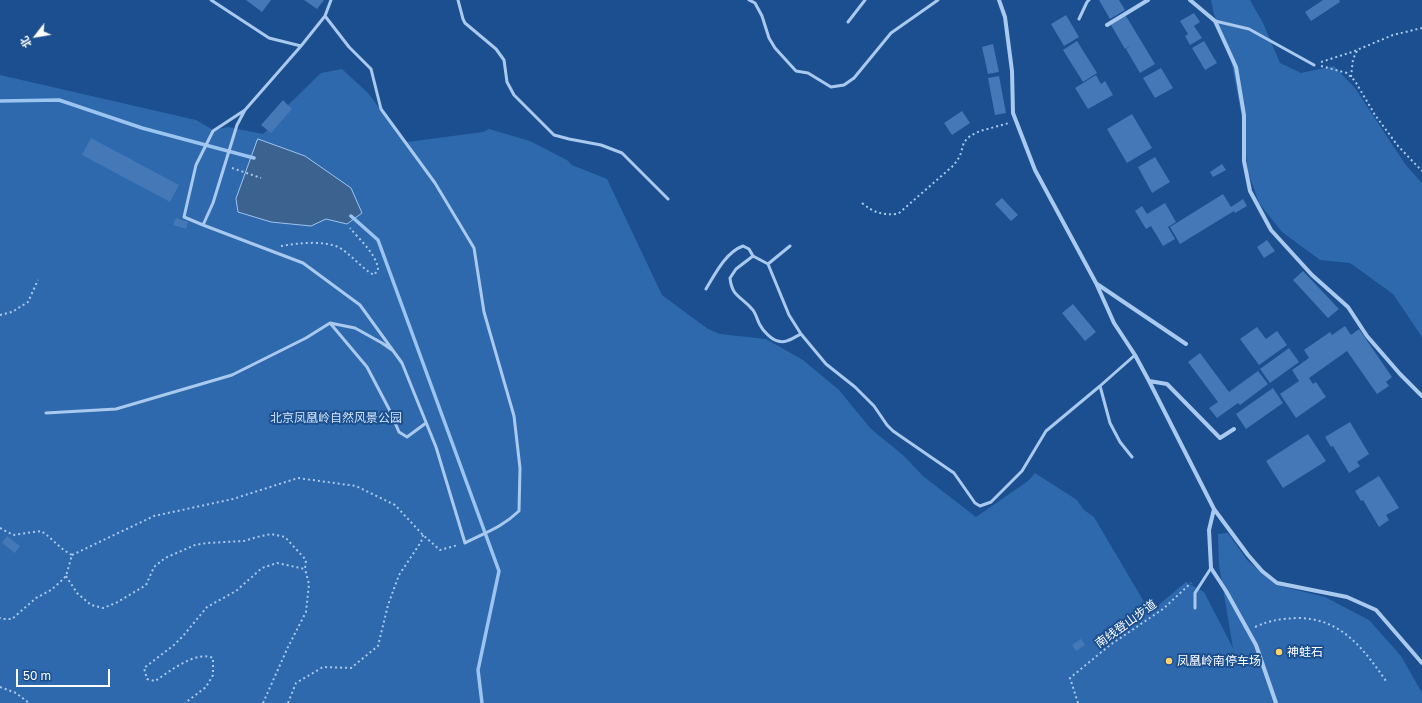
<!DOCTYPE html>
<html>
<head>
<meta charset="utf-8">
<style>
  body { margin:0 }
  #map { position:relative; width:1422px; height:703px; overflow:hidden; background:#1b4f8f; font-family:"Golos Text","Noto Sans SC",sans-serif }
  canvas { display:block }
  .north { position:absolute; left:16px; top:16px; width:40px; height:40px; -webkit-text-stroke:3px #1b4f8f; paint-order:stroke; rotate:239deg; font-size:11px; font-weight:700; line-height:16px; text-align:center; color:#fff }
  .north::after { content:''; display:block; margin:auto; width:14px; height:18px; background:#fff; clip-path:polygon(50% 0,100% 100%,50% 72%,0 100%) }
  .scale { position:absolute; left:16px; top:669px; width:94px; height:18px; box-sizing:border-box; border:2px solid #fff; border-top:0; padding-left:5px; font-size:12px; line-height:14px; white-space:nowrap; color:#fff; -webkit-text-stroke:3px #1b4f8f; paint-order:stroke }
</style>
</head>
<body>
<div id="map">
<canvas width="1422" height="703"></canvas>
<div class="north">北</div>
<div class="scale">50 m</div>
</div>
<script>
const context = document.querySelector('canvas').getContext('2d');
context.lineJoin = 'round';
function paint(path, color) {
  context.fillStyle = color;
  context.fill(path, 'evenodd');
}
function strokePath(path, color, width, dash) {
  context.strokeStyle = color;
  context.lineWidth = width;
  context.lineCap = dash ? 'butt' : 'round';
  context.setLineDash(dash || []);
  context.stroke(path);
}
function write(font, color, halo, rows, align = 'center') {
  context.font = font + ' "Golos Text","Noto Sans SC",sans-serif';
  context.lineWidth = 4;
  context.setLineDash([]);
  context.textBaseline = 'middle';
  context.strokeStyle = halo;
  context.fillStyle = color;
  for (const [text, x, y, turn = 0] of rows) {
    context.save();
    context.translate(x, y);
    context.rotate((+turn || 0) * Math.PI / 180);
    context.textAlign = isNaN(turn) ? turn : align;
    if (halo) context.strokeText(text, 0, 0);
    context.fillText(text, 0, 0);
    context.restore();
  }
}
paint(new Path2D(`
  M 1211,0 L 1250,0 L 1263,23 L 1280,63 L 1301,73 L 1334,66 L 1355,88 L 1405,164 L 1422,183 L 1422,337 L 1393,294 L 1350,263 L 1320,260 L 1282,232 L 1259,203 L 1248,172 L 1241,113 L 1231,60 L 1214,14 Z
  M 342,69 L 368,93 L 398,133 L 407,142 L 483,132 L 489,129 L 530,141 L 567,160 L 572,165 L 607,179 L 662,295 L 708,329 L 720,334 L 766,339 L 803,360 L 839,390 L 871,429 L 903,455 L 923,476 L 976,517 L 1028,481 L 1035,473 L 1077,500 L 1084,510 L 1094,517 L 1150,612 L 1186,582 L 1204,592 L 1233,648 L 1219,565 L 1218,534 L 1228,533 L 1247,560 L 1276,585 L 1325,597 L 1369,620 L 1401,656 L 1422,693 L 1422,703 L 0,703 L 0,75 L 196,120 L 213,130 L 228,127 L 263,134 L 277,120 L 290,103 L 321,73 Z`), '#2e69ad');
const water = new Path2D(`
  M 258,139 L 305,156 L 351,188 L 362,213 L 347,224 L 326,219 L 311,226 L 271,222 L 238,212 L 236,199 Z`);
paint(water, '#3c6290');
strokePath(water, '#9cc4f0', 1);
strokePath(new Path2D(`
  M 0,101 L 59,100 L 142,128 L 254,158
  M 351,216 L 378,240 L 499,571 L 478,670 L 482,703`), '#9cc4f0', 3.5);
paint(new Path2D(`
  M 246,0 L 271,0 L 262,12 Z
  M 304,0 L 324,0 L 317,9 Z
  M 1099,0 L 1119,0 L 1125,10 L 1110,19 Z
  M 1323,0 L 1339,0 L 1340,2 L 1311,21 L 1305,12 Z
  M 1194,13 L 1200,22 L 1194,26 L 1202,38 L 1190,45 L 1185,36 L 1188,34 L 1180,21 Z
  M 1066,15 L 1079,37 L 1064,46 L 1051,24 Z
  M 1126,16 L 1155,64 L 1140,73 L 1126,49 L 1132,45 L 1125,49 L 1111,25 Z
  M 1077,41 L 1097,73 L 1083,82 L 1063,50 Z
  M 1204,41 L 1217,63 L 1205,70 L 1192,48 Z
  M 993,44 L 999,72 L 988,74 L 982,47 Z
  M 1161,68 L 1173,88 L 1155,98 L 1143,78 Z
  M 1096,75 L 1101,84 L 1105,81 L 1113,95 L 1088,109 L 1075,88 Z
  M 999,76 L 1006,113 L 995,115 L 988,78 Z
  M 283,100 L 292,109 L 271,133 L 261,125 Z
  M 962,111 L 970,123 L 952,135 L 944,123 Z
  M 1132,114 L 1152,148 L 1127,163 L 1107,129 Z
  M 91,138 L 179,185 L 170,202 L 82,155 Z
  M 1155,157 L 1170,182 L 1152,193 L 1138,167 Z
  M 1222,164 L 1226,170 L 1213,177 L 1210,172 Z
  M 1223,194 L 1231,207 L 1243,199 L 1247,206 L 1235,213 L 1234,211 L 1180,244 L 1170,227 Z
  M 1002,198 L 1018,215 L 1011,221 L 995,204 Z
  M 1165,203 L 1176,222 L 1168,227 L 1175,239 L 1163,246 L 1151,226 L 1146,229 L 1135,211 L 1142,206 L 1147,214 Z
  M 176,218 L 188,222 L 186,229 L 173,225 Z
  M 1267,240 L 1275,251 L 1264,258 L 1257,247 Z
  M 1303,271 L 1339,309 L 1328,318 L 1293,280 Z
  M 1073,304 L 1096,332 L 1085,341 L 1062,313 Z
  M 1345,326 L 1351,335 L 1359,329 L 1392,377 L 1386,382 L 1389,386 L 1377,394 L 1347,351 L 1309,378 L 1313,384 L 1316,382 L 1326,397 L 1296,418 L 1280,394 L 1299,381 L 1292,370 L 1309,358 L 1304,350 L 1330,332 L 1332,335 Z
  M 1257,327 L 1266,339 L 1277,331 L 1287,345 L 1259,365 L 1240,339 Z
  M 1289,348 L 1299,362 L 1270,383 L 1260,369 Z
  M 1200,353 L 1229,392 L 1258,371 L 1268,384 L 1240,405 L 1238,403 L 1217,418 L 1209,408 L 1218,402 L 1188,362 Z
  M 1273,388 L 1283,403 L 1246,429 L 1236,414 Z
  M 1350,422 L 1369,454 L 1357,462 L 1360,466 L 1349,473 L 1333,446 L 1331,447 L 1325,437 Z
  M 1308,434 L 1326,461 L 1283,488 L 1266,461 Z
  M 1379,476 L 1399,508 L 1386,515 L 1389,520 L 1379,527 L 1363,500 L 1361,501 L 1355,491 Z
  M 7,536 L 20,546 L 15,553 L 2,543 Z
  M 1081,639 L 1085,645 L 1076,651 L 1072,645 Z`), '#4478b7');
strokePath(new Path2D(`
  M 1321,62 L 1352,52 L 1393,35 L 1422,28
  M 1321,66 L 1347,73 L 1355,81 L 1375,115 L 1398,146 L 1422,171
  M 1351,77 L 1353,59 L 1357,51
  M 232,168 L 261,178
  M 862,203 C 874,213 882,215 898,214 L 954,165 L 960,156 L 964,142 L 970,136 L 980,131 L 1009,123
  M 281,246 C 298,243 325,240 340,248 C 353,256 361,268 374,275 L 378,270 C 378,256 359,239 350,228
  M 0,315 L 12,312 L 28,302 L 38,280
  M 0,528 L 13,535 L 41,531 C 52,538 60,549 72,555 L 66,576 L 60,582 L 51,590 L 36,598 L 12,619 L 2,619 L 0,618
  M 72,555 L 154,516 L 233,499 L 298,478 L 356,486 L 395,505 L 423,535 L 440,550 L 458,545
  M 66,576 L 77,593 L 91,605 L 103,608 L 116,603 L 146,585 L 154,567 L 165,558 L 195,545 L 207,543 L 244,541 L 257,537 L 271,534 L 285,537 L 306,560 L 305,569 L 277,563 L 262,568 L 236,591 L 207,607 L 183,636 L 174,645 L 144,668 L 147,679 L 155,681 C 169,672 196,650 213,658 L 213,675 L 206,687 L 185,703
  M 1255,627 C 1271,620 1279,619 1297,618 C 1341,618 1363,648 1386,681
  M 0,687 L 16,693 L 29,703
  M 263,703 L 288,647 L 306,612 L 309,584 L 305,569
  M 288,703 L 296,683 L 323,667 L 351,668 L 378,646 L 388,605 L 399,575 L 421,542 L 423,535
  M 1078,703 L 1070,678 L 1110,645 L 1163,609 L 1191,583`), '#a9c9ee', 2, [2, 3]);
strokePath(new Path2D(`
  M 211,0 L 269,38 L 301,46
  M 458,0 L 463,19 L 465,23 L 496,49 L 504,60 L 507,82 L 514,95 L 554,135 L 569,139 L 601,145 L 622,153 L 668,199
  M 749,0 L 755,3 L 762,16 L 769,38 L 775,48 L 796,71 L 808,73 L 831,87 L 844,85 L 854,78 L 891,33 L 938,0
  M 1079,19 L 1087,2 L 1089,0
  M 1215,21 L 1249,29 L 1314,65
  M 848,22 L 865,0
  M 245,110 L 213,131 L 196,165 L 184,217 L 203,225 L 213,203 L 237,125 L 245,110 L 301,46 L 325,16 L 331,0
  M 203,225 L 303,263 L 360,305 L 402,363 L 436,447 L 465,543 C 486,532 501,528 519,511 L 520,468 L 514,416 L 484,312 L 474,248 L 435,183 L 381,109 L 371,69 L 349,47 L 325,16
  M 768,264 L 790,246
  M 706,289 C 715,274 726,252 743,246 L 749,249 L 753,256
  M 330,323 L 367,367 L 389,409 L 399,432 L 407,437 L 426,423
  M 801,334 C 794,337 786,344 778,341 C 772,340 763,331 760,325 C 757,320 756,313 752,309 C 741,296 732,297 730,278 L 736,269 L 753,256 L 768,264 L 789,315 L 801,334 L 826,364 L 855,387 L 874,406 L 887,425 L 893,431 L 954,473 L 975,503 L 980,506 L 991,502 L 1022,471 L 1046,431 L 1100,386
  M 46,413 L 116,409 L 232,375 L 306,338 L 330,323 L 355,328 L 382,343 L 392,350
  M 1132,457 L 1120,442 L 1110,423 L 1100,386 L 1135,355
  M 1195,608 L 1195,593 L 1211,568`), '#a9c9ee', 3);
strokePath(new Path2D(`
  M 999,0 L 1005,17 L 1012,71 L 1013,113 L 1035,170 L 1096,283 L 1114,323 L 1135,355 L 1149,381 L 1214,509 L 1209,530 L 1211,568 L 1226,591 L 1256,645 L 1276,703
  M 1190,0 L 1215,21 L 1236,67 L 1244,115 L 1244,161 L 1250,191 L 1271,230 L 1312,275 L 1348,307 L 1367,336 L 1400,374 L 1422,396
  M 1107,25 L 1148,0
  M 1097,284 L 1186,344
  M 1149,381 L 1167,384 L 1220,438 L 1234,429
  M 1214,509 L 1248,555 L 1262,571 L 1277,583 L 1347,597 L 1376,610 L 1422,663`), '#a9c9ee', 4);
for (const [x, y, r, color] of [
  [1279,652,4,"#ffd166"],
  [1169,661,4,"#ffd166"]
]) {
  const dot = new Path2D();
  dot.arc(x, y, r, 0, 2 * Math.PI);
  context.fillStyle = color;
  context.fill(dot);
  strokePath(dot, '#1b4f8f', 1.5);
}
write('12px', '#cfe3fa', '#1b4f8f', [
  ["北京凤凰岭自然风景公园",336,418]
]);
write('12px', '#fff', '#1b4f8f', [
  ["南线登山步道",1126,624,-36]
]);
write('12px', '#fff', '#1b4f8f', [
  ["神蛙石",1287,652],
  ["凤凰岭南停车场",1177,661]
], 'left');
</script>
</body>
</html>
